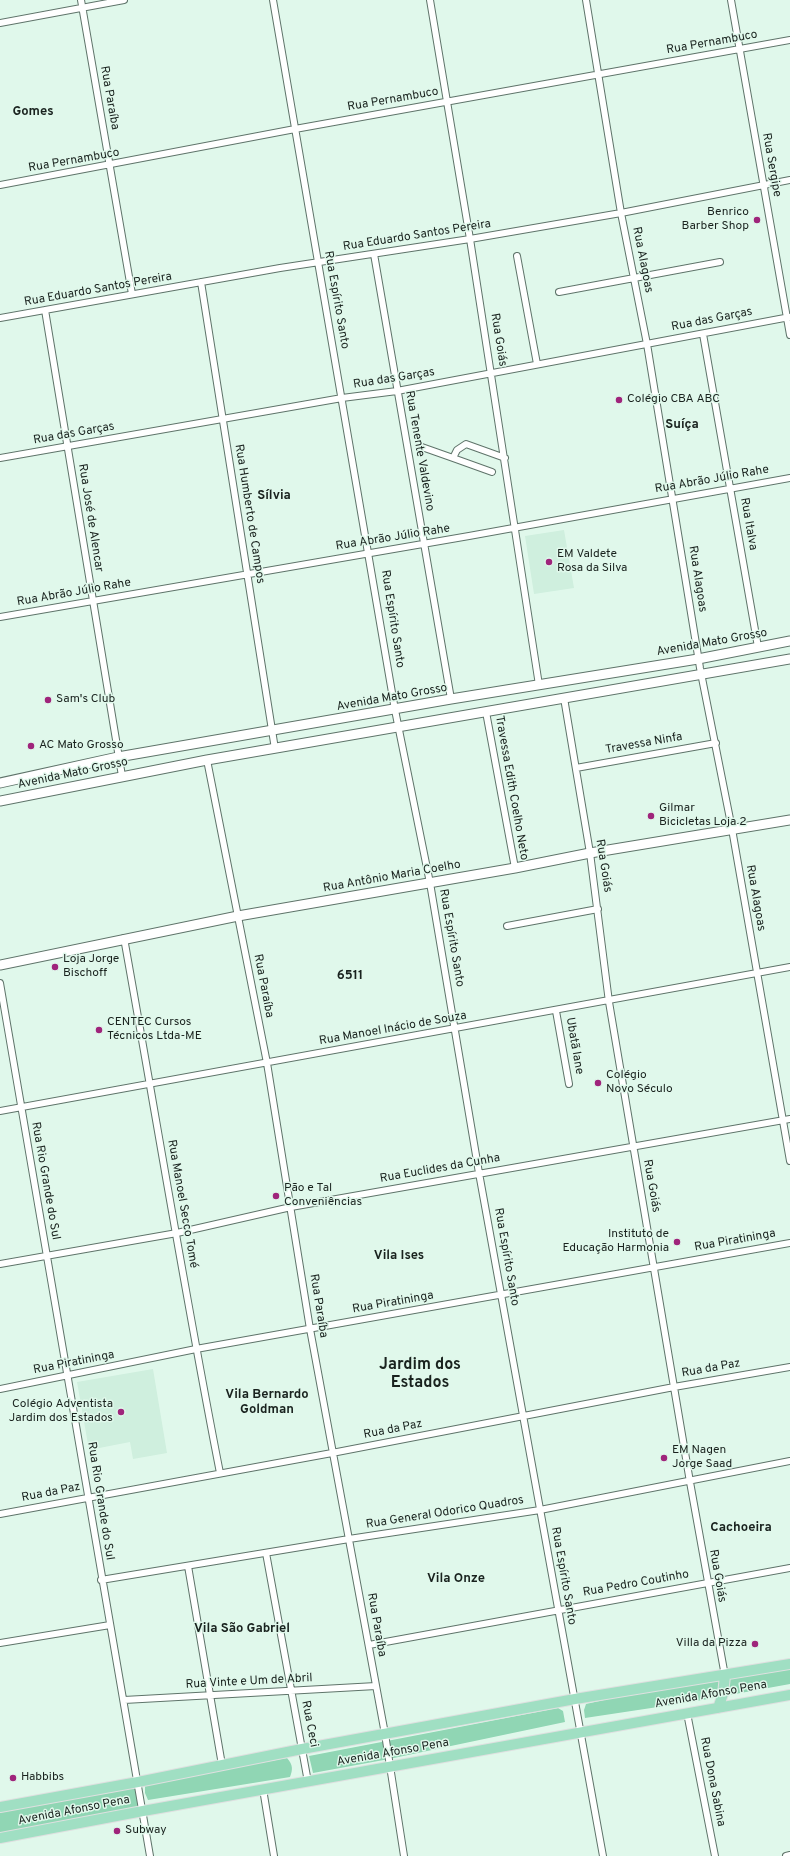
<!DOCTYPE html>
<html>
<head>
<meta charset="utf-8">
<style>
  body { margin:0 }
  canvas { display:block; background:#e0f8eb }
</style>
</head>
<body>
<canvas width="790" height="1856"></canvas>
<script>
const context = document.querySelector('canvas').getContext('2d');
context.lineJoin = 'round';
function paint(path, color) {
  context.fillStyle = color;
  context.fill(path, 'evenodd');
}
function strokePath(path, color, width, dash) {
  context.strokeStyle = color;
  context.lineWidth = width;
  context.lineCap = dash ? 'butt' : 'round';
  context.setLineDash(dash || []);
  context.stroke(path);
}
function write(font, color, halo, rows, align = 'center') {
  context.font = font + ' Overpass,sans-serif';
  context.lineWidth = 3;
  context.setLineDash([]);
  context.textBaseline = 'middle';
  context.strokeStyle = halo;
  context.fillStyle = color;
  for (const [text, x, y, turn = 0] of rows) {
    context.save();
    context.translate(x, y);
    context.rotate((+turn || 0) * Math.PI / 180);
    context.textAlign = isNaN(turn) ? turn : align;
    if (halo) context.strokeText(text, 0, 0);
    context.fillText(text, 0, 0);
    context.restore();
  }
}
paint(new Path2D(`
  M 564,530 L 574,588 L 534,594 L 525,536 Z
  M 153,1369 L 167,1453 L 133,1459 L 130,1442 L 89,1450 L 77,1382 Z`), '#cfefde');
paint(new Path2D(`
  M 790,1665 L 790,1684 L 691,1702 L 585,1718 L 584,1710 L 586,1704 L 649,1690 Z
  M 558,1708 L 563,1711 L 565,1722 L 389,1759 L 313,1773 L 309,1756 Z
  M 287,1758 C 293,1765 293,1769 290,1777 L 148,1800 L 145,1793 L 145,1784 Z
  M 138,1782 L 143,1811 L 0,1838 L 0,1807 Z`), '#90d6b4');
const street = new Path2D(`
  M 81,0 L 132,294
  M 273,0 L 395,710 L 430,883 L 479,1173 L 603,1856
  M 430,0 L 470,239 L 539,685
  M 586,0 L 621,213 L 647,344 L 700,668 L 732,829 L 790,1161
  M 731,0 L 790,335
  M 0,23 L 124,0
  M 0,185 L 295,129 L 790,40
  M 374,254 L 451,699
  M 517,256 L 537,364
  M 201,282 L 275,749
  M 559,292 L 720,262
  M 45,310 L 122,776
  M 0,318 L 280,268 L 470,239 L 621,213 L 790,180
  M 703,334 L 758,647
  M 419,446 L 453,458
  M 0,458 L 342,398 L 397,391 L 790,317
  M 492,472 L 453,458 L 457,450 L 466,444 L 505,458
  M 0,617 L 469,536 L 790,478
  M 564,698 L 590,853 L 609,1002 L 690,1482 L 725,1676
  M 486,712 L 515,868
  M 207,760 L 267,1063 L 310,1329 L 385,1734 L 404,1856
  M 576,768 L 716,743
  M 507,926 L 598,909
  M 124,938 C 156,1116 185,1295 220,1473
  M 0,983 L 150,1856
  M 556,1011 L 569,1084
  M 0,1111 L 790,967
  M 0,1264 L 177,1233 L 291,1207 L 790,1119
  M 0,1389 L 196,1349 L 790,1243
  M 0,1514 L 332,1453 L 674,1387 L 790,1367
  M 266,1553 L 308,1782
  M 188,1566 L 222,1765
  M 101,1580 L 349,1539 L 540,1510 L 790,1461
  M 0,1643 L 110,1625
  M 369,1645 L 790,1568
  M 124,1700 L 376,1686
  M 687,1713 L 715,1856
  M 263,1789 L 274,1856
  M 786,1856 L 790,1855`);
const secondary = new Path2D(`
  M 0,783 L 118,757 L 451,699 L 698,659 L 790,641
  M 0,801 L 207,760 L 790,659
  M 0,965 L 238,916 L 515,868 L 590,853 L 790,820`);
const primary = new Path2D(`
  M 718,1708 L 723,1694 L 725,1676
  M 0,1807 L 138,1782 L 302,1749 L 575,1699 L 790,1664
  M 0,1838 L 143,1811 L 790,1695`);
strokePath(street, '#5f746a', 8);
strokePath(secondary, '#5f746a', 11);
strokePath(primary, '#dfe0e0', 12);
strokePath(street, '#fff', 6);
strokePath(secondary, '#fff', 9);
strokePath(primary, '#a0dfc3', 10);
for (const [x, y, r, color] of [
  [757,220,4,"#9f247b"],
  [619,400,4,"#9f247b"],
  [549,562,4,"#9f247b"],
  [48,700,4,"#9f247b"],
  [31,746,4,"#9f247b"],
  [651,816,4,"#9f247b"],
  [55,967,4,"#9f247b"],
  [99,1030,4,"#9f247b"],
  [598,1083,4,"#9f247b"],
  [276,1196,4,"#9f247b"],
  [677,1242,4,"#9f247b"],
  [121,1412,4,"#9f247b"],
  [664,1458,4,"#9f247b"],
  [755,1644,4,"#9f247b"],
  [13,1778,4,"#9f247b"],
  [117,1831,4,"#9f247b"]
]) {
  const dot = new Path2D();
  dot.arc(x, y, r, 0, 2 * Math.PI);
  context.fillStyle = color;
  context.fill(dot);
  strokePath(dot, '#e0f8eb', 1.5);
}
write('12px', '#19221e', '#e0f8eb', [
  ["Rua Pernambuco",712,43,-10],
  ["Rua Paraíba",109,98,80],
  ["Rua Pernambuco",393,100,-10],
  ["Rua Pernambuco",74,161,-10],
  ["Rua Sergipe",771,165,80],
  ["Rua Eduardo Santos Pereira",417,236,-9],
  ["Rua Alagoas",642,260,79],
  ["Rua Eduardo Santos Pereira",98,290,-10],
  ["Rua Espírito Santo",336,300,80],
  ["Rua das Garças",712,320,-11],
  ["Rua Goiás",498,340,81],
  ["Rua das Garças",394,379,-9],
  ["Rua das Garças",74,434,-10],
  ["Rua Tenente Valdevino",419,451,80],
  ["Rua Abrão Júlio Rahe",712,480,-10],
  ["Rua Humberto de Campos",249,514,81],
  ["Rua José de Alencar",90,518,81],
  ["Rua Italva",748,524,80],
  ["Rua Abrão Júlio Rahe",393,538,-9],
  ["Rua Alagoas",697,579,81],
  ["Rua Abrão Júlio Rahe",74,593,-10],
  ["Rua Espírito Santo",392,619,81],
  ["Avenida Mato Grosso",712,643,-10],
  ["Avenida Mato Grosso",392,698,-10],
  ["Travessa Ninfa",644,744,-10],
  ["Avenida Mato Grosso",73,774,-12],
  ["Travessa Edith Coelho Neto",511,788,80],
  ["Rua Goiás",603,866,81],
  ["Rua Antônio Maria Coelho",392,877,-10],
  ["Rua Alagoas",755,898,80],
  ["Rua Espírito Santo",451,938,80],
  ["Rua Paraíba",263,986,79],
  ["Rua Manoel Inácio de Souza",393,1029,-10],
  ["Ubatã lane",574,1046,80],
  ["Rua Euclides da Cunha",440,1169,-10],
  ["Rua Rio Grande do Sul",45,1181,80],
  ["Rua Goiás",651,1186,80],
  ["Rua Manoel Secco Tomé",182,1204,80],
  ["Rua Piratininga",735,1241,-10],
  ["Rua Espírito Santo",506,1257,80],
  ["Rua Piratininga",393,1303,-10],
  ["Rua Paraíba",318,1306,81],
  ["Rua Piratininga",74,1363,-11],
  ["Rua da Paz",711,1369,-10],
  ["Rua da Paz",393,1430,-11],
  ["Rua da Paz",51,1493,-11],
  ["Rua Rio Grande do Sul",100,1501,81],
  ["Rua General Odorico Quadros",445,1513,-9],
  ["Rua Espírito Santo",563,1576,80],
  ["Rua Goiás",717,1576,80],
  ["Rua Pedro Coutinho",636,1584,-10],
  ["Rua Paraíba",376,1625,80],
  ["Rua Vinte e Um de Abril",249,1682,-3],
  ["Avenida Afonso Pena",711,1695,-10],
  ["Rua Ceci",309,1724,79],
  ["Avenida Afonso Pena",393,1753,-10],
  ["Rua Dona Sabina",712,1782,79],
  ["Avenida Afonso Pena",74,1811,-11]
]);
write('12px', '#19221e', '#e0f8eb', [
  ["Benrico",749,213,"right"],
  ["Barber Shop",749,227,"right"],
  ["Colégio CBA ABC",627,400],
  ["EM Valdete",557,555],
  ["Rosa da Silva",557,569],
  ["Sam's Club",56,700],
  ["AC Mato Grosso",39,746],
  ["Gilmar",659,809],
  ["Bicicletas Loja 2",659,823],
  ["Loja Jorge",63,960],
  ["Bischoff",63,974],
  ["CENTEC Cursos",107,1023],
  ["Técnicos Ltda-ME",107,1037],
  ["Colégio",606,1076],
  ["Novo Século",606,1090],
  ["Pão e Tal",284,1189],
  ["Conveniências",284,1203],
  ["Instituto de",669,1235,"right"],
  ["Educação Harmonia",669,1249,"right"],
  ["Colégio Adventista",113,1405,"right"],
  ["Jardim dos Estados",113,1419,"right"],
  ["EM Nagen",672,1451],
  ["Jorge Saad",672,1465],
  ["Villa da Pizza",747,1644,"right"],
  ["Habbibs",21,1778],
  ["Subway",125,1831]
], 'left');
write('bold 13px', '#19221e', '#e0f8eb', [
  ["Gomes",33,112],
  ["Suíça",682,425],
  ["Sílvia",274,496],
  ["6511",350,976],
  ["Vila Ises",399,1256],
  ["Vila Bernardo",267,1395],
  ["Goldman",267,1410],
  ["Cachoeira",741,1528],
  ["Vila Onze",456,1579],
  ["Vila São Gabriel",242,1629]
]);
write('bold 16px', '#19221e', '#e0f8eb', [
  ["Jardim dos",420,1366],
  ["Estados",420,1384]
]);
</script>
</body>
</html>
